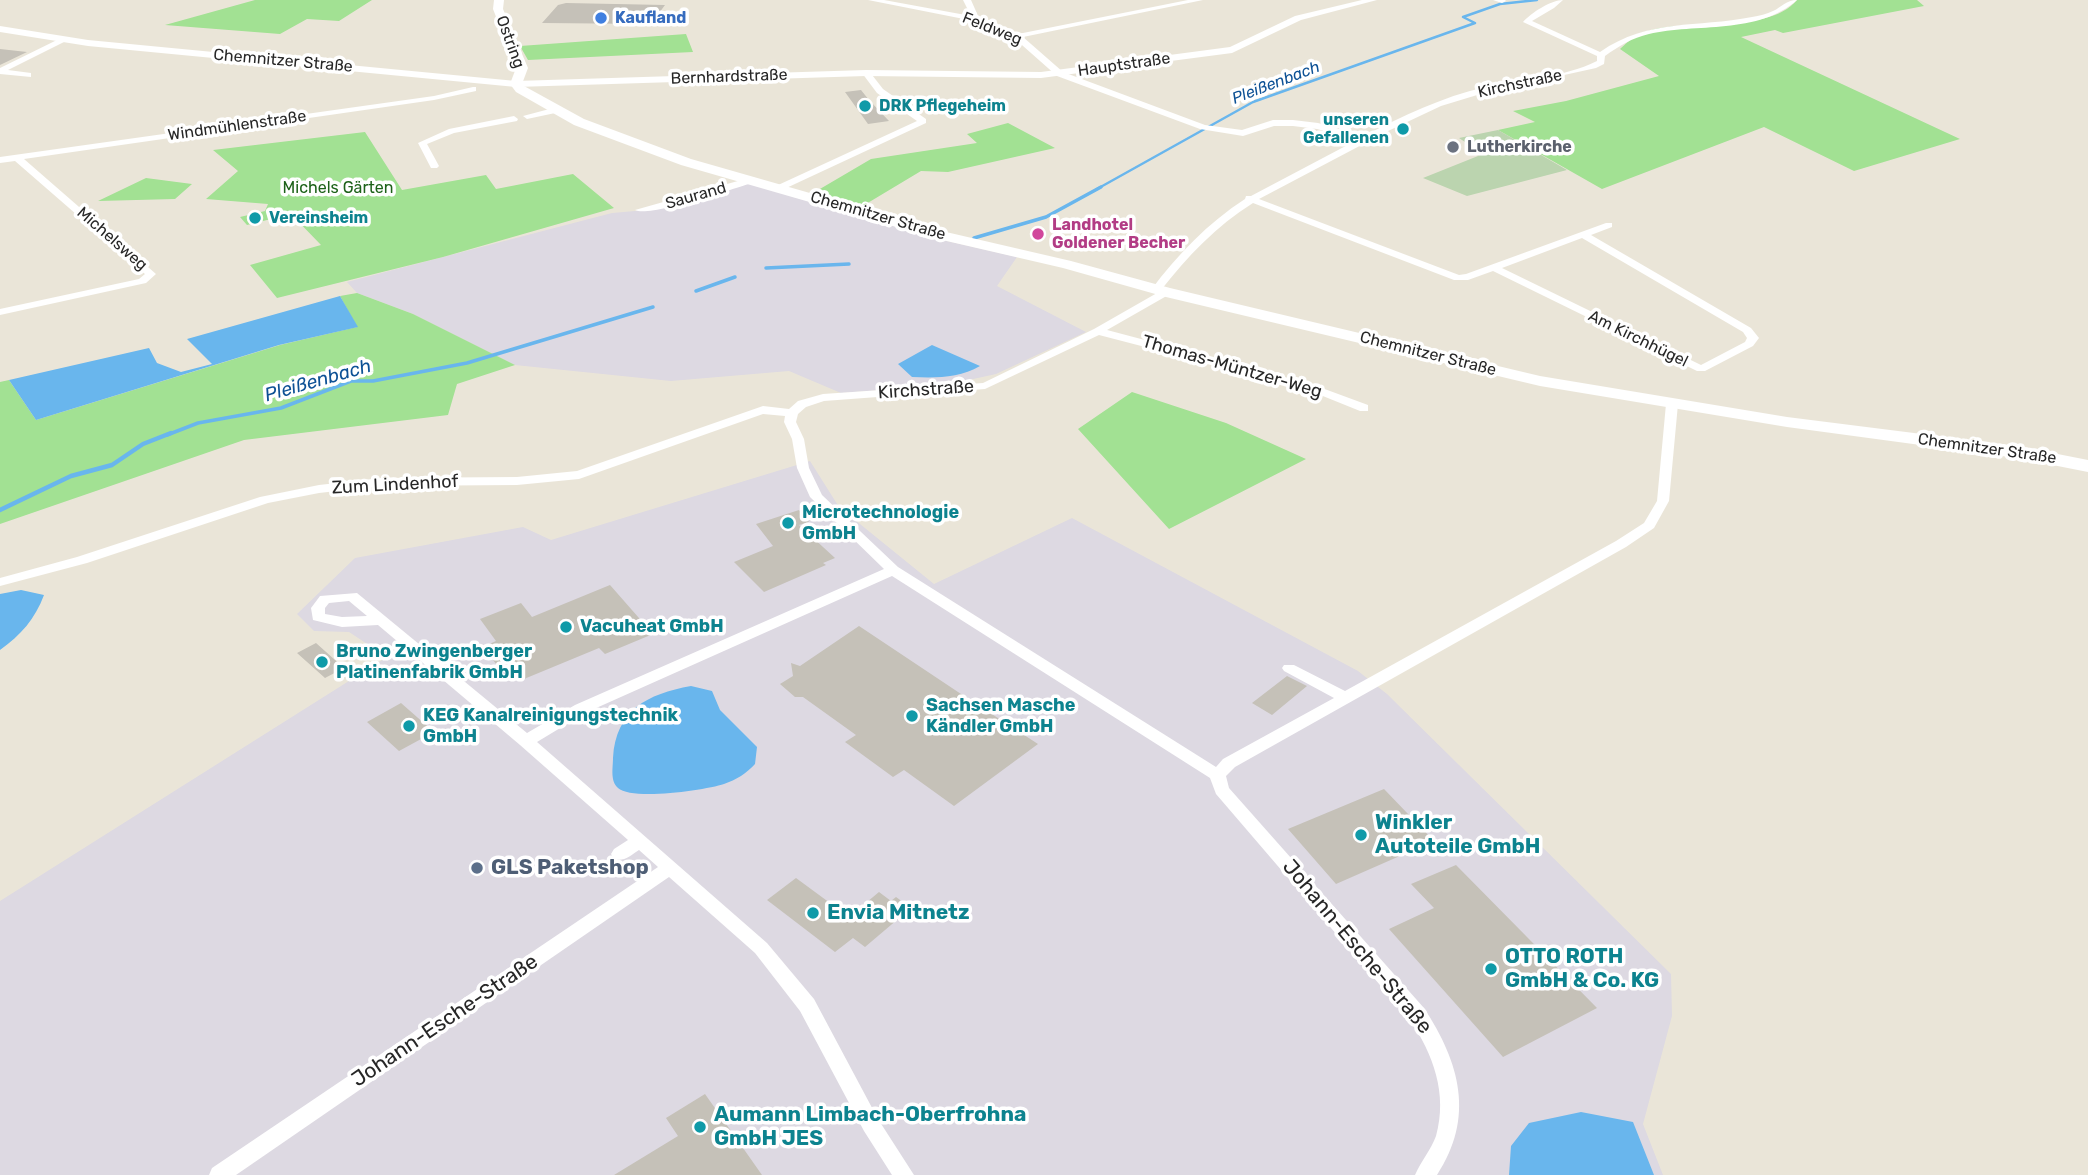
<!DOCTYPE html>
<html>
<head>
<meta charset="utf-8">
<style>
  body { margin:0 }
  canvas { display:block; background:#eae5d8 }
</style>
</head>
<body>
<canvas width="2088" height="1175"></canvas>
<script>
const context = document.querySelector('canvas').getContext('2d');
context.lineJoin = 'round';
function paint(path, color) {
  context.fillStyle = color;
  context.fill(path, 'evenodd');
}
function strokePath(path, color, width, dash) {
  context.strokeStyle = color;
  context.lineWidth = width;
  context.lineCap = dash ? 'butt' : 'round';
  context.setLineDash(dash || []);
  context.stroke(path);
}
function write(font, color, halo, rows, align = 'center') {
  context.font = font + ' Rubik,sans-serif';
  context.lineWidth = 7;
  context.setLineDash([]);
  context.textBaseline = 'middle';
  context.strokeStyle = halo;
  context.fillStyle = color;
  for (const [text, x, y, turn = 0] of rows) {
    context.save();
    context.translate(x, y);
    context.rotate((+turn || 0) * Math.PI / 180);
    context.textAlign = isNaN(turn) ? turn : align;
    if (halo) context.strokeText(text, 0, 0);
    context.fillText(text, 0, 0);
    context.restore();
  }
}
paint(new Path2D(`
  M 746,183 L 938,239 L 1017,257 L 997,286 L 1086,332 L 996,374 L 946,385 L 841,393 L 789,371 L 671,381 L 515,365 L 413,314 L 357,293 L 347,282 L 612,213 L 658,209 Z
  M 810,461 L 839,507 L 934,584 L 1072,518 L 1358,671 L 1387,694 L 1671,974 L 1672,1016 L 1643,1124 L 1663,1175 L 0,1175 L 0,901 L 387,657 L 349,632 L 314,631 L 297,614 L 355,558 L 523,527 L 551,540 Z`), '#ddd9e2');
paint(new Path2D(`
  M 255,0 L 372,0 L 339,21 L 307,19 L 280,34 L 165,25 Z
  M 1797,0 L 1917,0 L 1924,6 L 1783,33 L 1775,30 L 1741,37 L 1960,139 L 1854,171 L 1764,127 L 1602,189 L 1498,130 L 1535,122 L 1513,111 L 1566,101 L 1659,76 L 1620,49 C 1625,45 1631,38 1637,35 C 1679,15 1766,37 1797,0 Z
  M 686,34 L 693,52 L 528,60 L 520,46 Z
  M 1008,123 L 1055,148 L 948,172 L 921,171 L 856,210 L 808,196 L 871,159 L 977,143 L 967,134 Z
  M 365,132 L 402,190 L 486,175 L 496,189 L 573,174 L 614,208 L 443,257 L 277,298 L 250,265 L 321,245 L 291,214 L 247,225 L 240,217 L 265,211 L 268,204 L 206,199 L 238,171 L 213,150 Z
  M 146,178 L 192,184 L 175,199 L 98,201 Z
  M 357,293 L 413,314 L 515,365 L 457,384 L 448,415 L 244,440 L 0,524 L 0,382 L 9,380 L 36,420 L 280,345 L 357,327 L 340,296 Z
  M 1132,392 L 1226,423 L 1306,459 L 1169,529 L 1078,429 Z`), '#a2e193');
paint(new Path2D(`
  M 1498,130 L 1567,170 L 1467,196 L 1423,178 L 1483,154 L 1459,138 Z`), '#bbd4af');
paint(new Path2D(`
  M 340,296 L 358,327 L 279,345 L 36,420 L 9,380 L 149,348 L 157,363 L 181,372 L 212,364 L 187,339 Z
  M 932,345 L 980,366 C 959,378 937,378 912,377 L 898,364 Z
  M 21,590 L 44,595 C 35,619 21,635 0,650 L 0,594 Z
  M 691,686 L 712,691 L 720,710 L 757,747 L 755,764 C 747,773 736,780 724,784 C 706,790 632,801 618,788 C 610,781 613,768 613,758 C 616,710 647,694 691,686 Z
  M 1581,1112 L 1633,1122 L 1654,1175 L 1509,1175 L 1511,1146 L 1529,1123 Z`), '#69b6ed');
strokePath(new Path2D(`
  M 1097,189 L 1253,102 L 1475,23 L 1463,17 L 1500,4 L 1537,0`), '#69b6ed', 2.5);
strokePath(new Path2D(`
  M 974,238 L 1046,217 L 1101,187
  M 766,268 L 849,264
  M 696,291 L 735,277
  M 167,435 L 198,423 L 281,408 L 351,381 L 373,381 L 467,363 L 653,307`), '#69b6ed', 3.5);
strokePath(new Path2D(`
  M 0,510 L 71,476 L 112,465 L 143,444 L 171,433`), '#69b6ed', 4.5);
paint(new Path2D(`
  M 566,3 L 665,5 L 651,24 L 542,23 L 558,5 Z
  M 0,49 L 27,52 L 0,65 Z
  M 861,90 L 869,100 L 889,121 L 868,124 L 845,92 Z
  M 799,510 L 809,522 L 799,525 L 835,558 L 823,563 L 826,565 L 764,592 L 734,562 L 773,546 L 756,524 Z
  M 610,585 L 653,634 L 605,654 L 599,648 L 524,679 L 513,663 L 500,669 L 483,647 L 496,641 L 480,619 L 521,603 L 532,617 Z
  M 859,626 L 964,696 L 1038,744 L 954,806 L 904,770 L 893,777 L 845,742 L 856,735 L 803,697 L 795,697 L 780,684 L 793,676 L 791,663 L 800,666 Z
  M 316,643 L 344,668 L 325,678 L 297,653 Z
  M 1287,676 L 1307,686 L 1272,715 L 1252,703 Z
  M 401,703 L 434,732 L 399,751 L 367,722 Z
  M 1384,789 L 1434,841 L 1336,884 L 1288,829 Z
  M 1456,865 L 1597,1008 L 1503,1057 L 1389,929 L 1434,908 L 1411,884 Z
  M 796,878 L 849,917 L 879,892 L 891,901 L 896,897 L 911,908 L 865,947 L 853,938 L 835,952 L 767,900 Z
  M 705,1094 L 762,1175 L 614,1175 L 678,1136 L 666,1118 Z`), '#c5c1b8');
paint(new Path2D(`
  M 868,0 L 884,0 L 971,16 L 963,0 L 971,0 L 979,18 L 1018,34 L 1188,0 L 1203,0 L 1023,37 L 1063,72 L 1205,125 L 1242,130 L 1273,120 L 1293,120 L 1318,123 L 1364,136 C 1403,116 1442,97 1485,87 C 1522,79 1563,78 1597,61 L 1597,56 L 1523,22 C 1531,13 1551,0 1563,0 L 1554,8 L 1532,21 L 1600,52 C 1649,18 1697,28 1752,17 C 1759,16 1767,14 1773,11 C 1782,7 1786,0 1797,0 C 1758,35 1696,23 1649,34 C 1632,38 1619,46 1605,56 L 1604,64 L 1596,68 L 1487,92 L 1441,106 L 1388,131 L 1259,199 L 1459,275 L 1466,274 L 1606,223 L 1612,223 L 1612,227 L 1591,235 L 1751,328 L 1759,338 L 1753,346 L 1705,371 L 1697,371 L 1493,271 L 1468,280 L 1454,280 L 1253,203 C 1216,226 1188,256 1161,290 L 1170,290 L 1170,294 L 1107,330 L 1311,384 L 1368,405 L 1368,411 L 1360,411 L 1303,388 L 1099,335 L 985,389 L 824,401 L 806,407 L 798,414 L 796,422 L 804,439 L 809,468 L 822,495 L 898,567 L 1216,767 L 1223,759 L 1334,698 L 1284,671 L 1282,668 L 1284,665 L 1294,665 L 1345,691 L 1616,541 L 1644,523 L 1657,501 L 1666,404 L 1672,400 L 1676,401 L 1678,404 L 1669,501 L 1654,528 L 1626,547 L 1235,767 L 1226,776 L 1229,788 L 1424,1008 C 1460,1063 1475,1117 1437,1175 L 1415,1175 C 1421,1161 1431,1150 1436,1136 C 1448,1094 1433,1054 1410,1020 L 1216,794 L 1210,778 L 892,576 L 585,713 L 537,742 L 767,943 L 814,999 L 878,1119 L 914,1175 L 892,1175 L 864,1131 L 800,1011 L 755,953 L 669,877 L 236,1175 L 209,1175 L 212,1168 L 658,867 L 639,850 C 630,856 624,862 614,859 L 611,854 L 614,849 L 628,840 L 520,745 L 378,625 L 342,627 L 313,620 L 311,608 L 320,596 L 357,593 L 527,733 L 575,705 L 884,569 L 810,497 L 797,468 L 792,439 L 784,422 L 785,416 L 763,414 L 579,479 L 517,485 L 381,486 L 319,493 L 268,503 L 87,563 L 0,586 L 0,578 L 77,557 L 260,497 L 319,485 L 381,478 L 517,477 L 577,471 L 763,406 L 789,409 L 798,401 L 823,394 L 983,383 L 1094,329 L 1157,293 L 1151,290 C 1177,255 1208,223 1245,199 L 1246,196 L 1251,196 L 1357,140 L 1317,129 L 1293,126 L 1274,126 L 1243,136 L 1200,129 L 1057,76 L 1014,38 L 974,21 ZM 1582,238 L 1743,332 L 1747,338 L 1745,342 L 1701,365 L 1502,268 ZM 349,601 L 367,616 L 342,617 L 325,614 L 325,608 L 329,603 Z
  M 1493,0 L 1505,0 L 1506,1 L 1502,3 Z
  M 61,38 L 68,40 L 8,70 L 31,73 L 31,77 L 0,74 L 0,68 Z
  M 863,71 L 869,71 L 883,89 L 926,119 L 926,123 L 782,190 L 776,190 L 776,186 L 917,121 L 877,93 L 862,73 Z
  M 473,87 L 476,87 L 476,91 L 434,100 L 24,159 L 156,274 L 146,283 L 0,315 L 0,309 L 139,279 L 145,274 L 15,161 L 0,163 L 0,157 L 434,96 Z
  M 557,107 L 561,110 L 560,112 L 527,119 L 523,116 Z
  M 514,116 L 518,119 L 517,121 L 454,133 L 427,144 L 439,166 L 437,168 L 431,168 L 418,143 L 449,129 Z
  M 752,177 L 755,178 L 755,182 C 735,188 649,218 635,210 Z`), '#fff');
paint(new Path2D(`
  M 1362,0 L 1377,0 L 1301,20 L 1232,53 L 1041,78 L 866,76 L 516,87 L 88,46 L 0,32 L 0,26 L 88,40 L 516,81 L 866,70 L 1041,72 L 1230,47 L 1295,16 Z`), '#fff');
paint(new Path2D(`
  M 494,0 L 504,0 L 503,9 L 528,68 L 522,84 L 524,86 L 584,119 L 691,159 L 946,232 L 1071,261 L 1170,288 L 1540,376 L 1787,417 L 2017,446 L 2088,460 L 2088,472 L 2017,458 L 1787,427 L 1540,386 L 1166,297 L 1063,268 L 938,239 L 681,165 L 574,125 L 516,92 L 510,84 L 516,68 L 493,9 Z`), '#fff');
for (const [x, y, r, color] of [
  [601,18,7,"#3f7fe0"],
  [865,106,7,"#0f9aa8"],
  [1403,129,7,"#0f9aa8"],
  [1453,147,7,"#6b7280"],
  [255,218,7,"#0f9aa8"],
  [1038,234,7,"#d1479c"],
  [788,523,7,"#0f9aa8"],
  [566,627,7,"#0f9aa8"],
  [322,662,7,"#0f9aa8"],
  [912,716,7,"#0f9aa8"],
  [409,726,7,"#0f9aa8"],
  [1361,835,7,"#0f9aa8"],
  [477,868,7,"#5c6f8a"],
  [813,913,7,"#0f9aa8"],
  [1491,969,7,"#0f9aa8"],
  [700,1127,7,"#0f9aa8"]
]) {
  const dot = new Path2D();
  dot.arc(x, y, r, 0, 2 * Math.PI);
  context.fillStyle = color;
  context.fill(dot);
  strokePath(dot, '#fff', 2.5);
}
write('bold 16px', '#366cbe', '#fff', [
  ["Kaufland",615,18]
], 'left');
write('16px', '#272727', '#fff', [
  ["Feldweg",992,29,22],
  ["Ostring",510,42,70],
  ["Chemnitzer Straße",283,61,5],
  ["Hauptstraße",1124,65,-8],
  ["Bernhardstraße",729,77,-2],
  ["Kirchstraße",1520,84,-12],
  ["Windmühlenstraße",237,126,-8],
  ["Saurand",696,196,-16],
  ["Chemnitzer Straße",878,216,16],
  ["Michelsweg",112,239,41],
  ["Am Kirchhügel",1638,339,26],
  ["Chemnitzer Straße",1428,354,14],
  ["Chemnitzer Straße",1987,449,8]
]);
write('italic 16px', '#0d5195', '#fff', [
  ["Pleißenbach",1276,83,-21]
]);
write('bold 16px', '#0d838f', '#fff', [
  ["DRK Pflegeheim",879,106],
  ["unseren",1389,120,"right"],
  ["Gefallenen",1389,138,"right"],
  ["Vereinsheim",269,218]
], 'left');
write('bold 16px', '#5b616d', '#fff', [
  ["Lutherkirche",1467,147]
], 'left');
write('16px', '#1d6219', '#fff', [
  ["Michels Gärten",338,188]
]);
write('bold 16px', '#b23c85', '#fff', [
  ["Landhotel",1052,225],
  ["Goldener Becher",1052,243]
], 'left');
write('18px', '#272727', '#fff', [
  ["Thomas-Müntzer-Weg",1232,367,16],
  ["Kirchstraße",926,390,-4],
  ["Zum Lindenhof",395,485,-3]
]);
write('bold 18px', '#0d838f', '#fff', [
  ["Microtechnologie",802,513],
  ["GmbH",802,534],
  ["Vacuheat GmbH",580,627],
  ["Bruno Zwingenberger",336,652],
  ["Platinenfabrik GmbH",336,673],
  ["Sachsen Masche",926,706],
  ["Kändler GmbH",926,727],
  ["KEG Kanalreinigungstechnik",423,716],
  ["GmbH",423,737]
], 'left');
write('italic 19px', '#0d5195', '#fff', [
  ["Pleißenbach",318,381,-16]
]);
write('bold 21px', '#0d838f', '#fff', [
  ["Winkler",1375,823],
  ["Autoteile GmbH",1375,847],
  ["Envia Mitnetz",827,913],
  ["OTTO ROTH",1505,957],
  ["GmbH & Co. KG",1505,981],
  ["Aumann Limbach-Oberfrohna",714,1115],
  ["GmbH JES",714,1139]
], 'left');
write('bold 21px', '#4e5e75', '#fff', [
  ["GLS Paketshop",491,868]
], 'left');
write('21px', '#272727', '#fff', [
  ["Johann-Esche-Straße",1357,947,50],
  ["Johann-Esche-Straße",445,1021,-34]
]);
</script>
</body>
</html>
